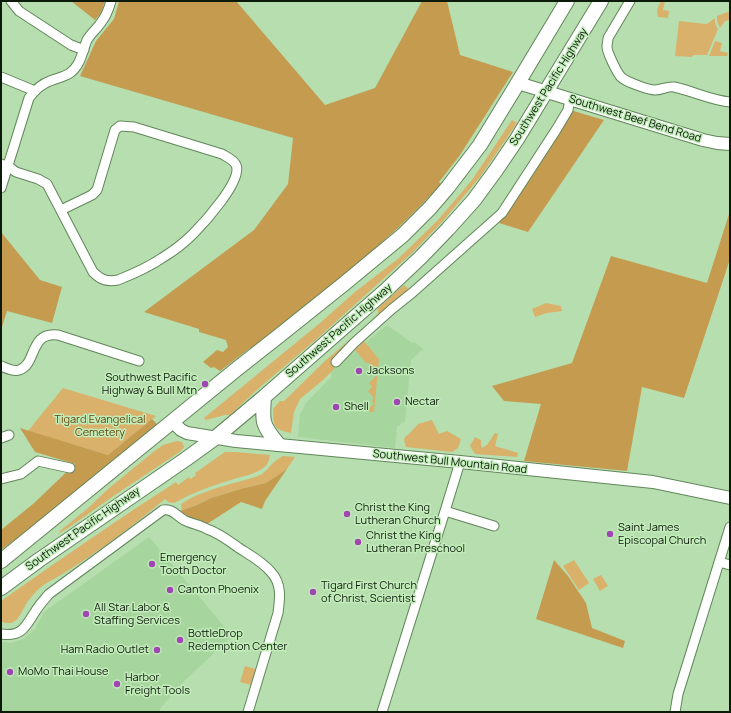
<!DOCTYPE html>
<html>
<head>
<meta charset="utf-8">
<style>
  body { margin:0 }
  #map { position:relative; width:731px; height:713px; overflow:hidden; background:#b6deae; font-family:Manrope,sans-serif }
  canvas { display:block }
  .frame { position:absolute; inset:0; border:2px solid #0b1a09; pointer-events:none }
</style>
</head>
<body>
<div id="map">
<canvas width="731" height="713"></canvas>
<div class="frame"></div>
</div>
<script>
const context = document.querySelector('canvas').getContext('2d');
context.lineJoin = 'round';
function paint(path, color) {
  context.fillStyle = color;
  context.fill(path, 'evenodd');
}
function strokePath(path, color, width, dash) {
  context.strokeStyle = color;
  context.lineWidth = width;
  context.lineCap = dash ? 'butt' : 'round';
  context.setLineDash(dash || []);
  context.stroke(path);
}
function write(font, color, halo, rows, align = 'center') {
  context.font = font + ' Manrope,sans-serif';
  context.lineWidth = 3;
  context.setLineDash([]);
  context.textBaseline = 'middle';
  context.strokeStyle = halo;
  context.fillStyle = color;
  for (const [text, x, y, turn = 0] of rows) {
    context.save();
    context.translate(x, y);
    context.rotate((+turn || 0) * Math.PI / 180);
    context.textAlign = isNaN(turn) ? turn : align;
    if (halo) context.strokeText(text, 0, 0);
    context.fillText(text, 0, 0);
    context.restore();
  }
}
paint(new Path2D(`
  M 387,325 L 412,343 L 414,342 L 423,349 L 411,360 L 405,421 L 397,427 L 395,448 L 298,437 L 300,414 L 306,403 L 332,376 L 330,372 Z
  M 149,537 L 232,636 L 182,683 L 160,709 L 159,712 L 1,712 L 1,642 L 11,643 L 23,639 L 35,629 L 44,612 Z`), '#a7d59e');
paint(new Path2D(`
  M 661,1 L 665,1 L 663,10 L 669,11 L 668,18 L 658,17 C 656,10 658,7 661,1 Z
  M 730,11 L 730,20 L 725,21 L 720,28 L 717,21 L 717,16 Z
  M 715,18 L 715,23 L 718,29 L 707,55 L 693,55 L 692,57 L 675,56 L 679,21 L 706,24 L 710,22 Z
  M 715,41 L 722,43 L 720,51 L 728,53 L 727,56 L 709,56 Z
  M 512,120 L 517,123 L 480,177 L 442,222 L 413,252 L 319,337 L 259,388 L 230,415 L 225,415 L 206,420 L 204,418 L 320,323 L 355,292 L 399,258 L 438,220 L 472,180 Z
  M 404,285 L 411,291 L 333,357 L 335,360 L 331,364 L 335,368 L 323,380 L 300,399 L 294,412 L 291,433 C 272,429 274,426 273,409 L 280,401 L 284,401 L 326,360 L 374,319 L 378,313 L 378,308 Z
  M 546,303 L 561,306 L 562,311 L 547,313 L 535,317 L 532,309 Z
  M 364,341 L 379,359 L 374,412 L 370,412 L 368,410 L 368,409 L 374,404 L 372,401 L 374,398 L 368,391 L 372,387 L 369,383 L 377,375 L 368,362 L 366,363 L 355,350 Z
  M 63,388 L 156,416 L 108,455 L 28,431 Z
  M 432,420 L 439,434 L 447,431 L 461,439 L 458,448 L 452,452 L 406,447 L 404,440 L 405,437 L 410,433 L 418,424 Z
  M 495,433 L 498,434 L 495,446 L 518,453 L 517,457 L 475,454 L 470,446 L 475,437 L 481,440 L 481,445 L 482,448 L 487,445 Z
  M 177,441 L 182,442 L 184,447 L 181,451 L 115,495 L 68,528 L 58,534 L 61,530 L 87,509 L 108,489 L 152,453 L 163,445 Z
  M 225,452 L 235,452 L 270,455 C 269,460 268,465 263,468 C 254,475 242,476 231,480 C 211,486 192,493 174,503 L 168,502 L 165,499 C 135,524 102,549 69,570 C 60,576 51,580 42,586 C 37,590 32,596 28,601 C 20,613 17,629 1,621 L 1,601 C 59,560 117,520 176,482 L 178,485 L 189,477 L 191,479 L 196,475 L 195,473 Z
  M 283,456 L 295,457 L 287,469 L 266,483 L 244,488 L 211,498 L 197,505 L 182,510 L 181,504 C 196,494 213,489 230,484 C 240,481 252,479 262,474 C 266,471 269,467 273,463 C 276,460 279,458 283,456 Z
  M 574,560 L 589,583 L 579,590 L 563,566 Z
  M 601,575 L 608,586 L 600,591 L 593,579 Z
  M 245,666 L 256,669 L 251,685 L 240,682 Z`), '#dab16a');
paint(new Path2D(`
  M 71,1 L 105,1 L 101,13 L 95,20 Z
  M 119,1 L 236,1 L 325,105 L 375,88 L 422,1 L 447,1 L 460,55 L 513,72 L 460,155 L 439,182 L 441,184 C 385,246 317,297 252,350 L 250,348 L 220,371 L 214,367 L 211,368 L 203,362 L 217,350 L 223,352 L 228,347 L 226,340 L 199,332 L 199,329 L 144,312 L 254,230 L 288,184 L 293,138 L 80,76 L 96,41 L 114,19 Z
  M 570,110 L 604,120 L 528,232 L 499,223 Z
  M 730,211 L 730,259 L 684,398 L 642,387 L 627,471 L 524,461 L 541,404 L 504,401 L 492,386 L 572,363 L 611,256 L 707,283 Z
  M 1,232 L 40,280 L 62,287 L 52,323 L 7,311 L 1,330 Z
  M 152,419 L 158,425 L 44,518 L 1,550 L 1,530 L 33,504 L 75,464 L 35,452 L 20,428 L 108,455 Z
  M 287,469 L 265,501 L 262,509 L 241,502 L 207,524 L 177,512 L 197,505 L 211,498 L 244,488 L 266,483 Z
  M 554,560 L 568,576 L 586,603 L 592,628 L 625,641 L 623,648 L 536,619 Z`), '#c59b50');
const minor = new Path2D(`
  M 11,1 L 19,11 L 71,45 L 84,50
  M 630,1 L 608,38 C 608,41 607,44 607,47 C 607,52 617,73 621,77 C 626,82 649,90 655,90 C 662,90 667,86 674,87 C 693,91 710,100 730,102
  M 1,77 L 35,91
  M 1,164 L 8,166 L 16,172 L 38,179 L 47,184 L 93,272 C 101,280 107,282 118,280 C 133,274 149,267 162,258 C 172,252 185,242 193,234 C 204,223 243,180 236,165 C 234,160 227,157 222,154 L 134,127 L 120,126 L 115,130 L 97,190 L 92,195 L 61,210
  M 1,188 L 29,98 C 35,90 41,84 50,81 C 57,78 64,77 70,73 C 81,65 82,52 87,40 C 91,33 98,28 102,21 C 107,15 109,8 111,1
  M 336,362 L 354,343 L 392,309 L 412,293 L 502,213 L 556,130 L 568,110 L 570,99
  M 1,366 C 6,368 13,372 19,370 C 37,365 29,331 58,335 L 139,361
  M 1,438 L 9,435
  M 1,479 L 21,474 L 38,461 L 70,468
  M 445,511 L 494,526
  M 719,562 L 730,565
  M 1,634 C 22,637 25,627 35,612 C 39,605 44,600 49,594 L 163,510 C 172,508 177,516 184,520 C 192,524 200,525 207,529 C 219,533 229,541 239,548 C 250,555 263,562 271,572 C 282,584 280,598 278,613 L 248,712
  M 382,712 L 445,511 L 460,462
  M 675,712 L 678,694 L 730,527`);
const major = new Path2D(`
  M 518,83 L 703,140 L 717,143 L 730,144
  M 173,422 L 181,430 L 187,433 L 236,441 L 460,462 L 653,482 L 730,498`);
const highway = new Path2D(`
  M 264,397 C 262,422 262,425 278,444
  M 1,561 L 238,368 L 280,335 L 345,283 L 403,235 L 430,208 L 448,187 L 480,145 L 513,91 L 567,1
  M 1,588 L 39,560 L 186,459 L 215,438 L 264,397 L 385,291 L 421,257 L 448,229 L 474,200 L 496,170 L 517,139 L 601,1`);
strokePath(minor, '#61865a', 11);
strokePath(major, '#61865a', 14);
strokePath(highway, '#61865a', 16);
strokePath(minor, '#fff', 9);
strokePath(major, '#fff', 12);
strokePath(highway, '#fff', 14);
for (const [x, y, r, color] of [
  [359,371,4,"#a046b2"],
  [205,384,4,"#a046b2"],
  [397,402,4,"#a046b2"],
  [336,407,4,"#a046b2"],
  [347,514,4,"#a046b2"],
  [610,534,4,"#a046b2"],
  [358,542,4,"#a046b2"],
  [152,564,4,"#a046b2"],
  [170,590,4,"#a046b2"],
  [313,592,4,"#a046b2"],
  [86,614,4,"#a046b2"],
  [180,640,4,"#a046b2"],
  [157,650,4,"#a046b2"],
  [10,672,4,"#a046b2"],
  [117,684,4,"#a046b2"]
]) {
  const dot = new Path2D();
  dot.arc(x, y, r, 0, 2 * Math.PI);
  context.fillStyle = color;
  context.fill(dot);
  strokePath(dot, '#c3ecbb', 1.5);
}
write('11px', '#0b1a09', '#c3ecbb', [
  ["Southwest Pacific Highway",549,87,-58],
  ["Southwest Beef Bend Road",635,119,17],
  ["Southwest Pacific Highway",339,331,-41],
  ["Southwest Bull Mountain Road",450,462,6],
  ["Southwest Pacific Highway",83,529,-35]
]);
write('11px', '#0b1a09', '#c3ecbb', [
  ["Jacksons",367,371],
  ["Southwest Pacific",197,378,"right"],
  ["Highway & Bull Mtn",197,391,"right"],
  ["Nectar",405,402],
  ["Shell",344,407],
  ["Christ the King",355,508],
  ["Lutheran Church",355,521],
  ["Saint James",618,528],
  ["Episcopal Church",618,541],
  ["Christ the King",366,536],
  ["Lutheran Preschool",366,549],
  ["Emergency",160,558],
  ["Tooth Doctor",160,571],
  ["Tigard First Church",321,586],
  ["of Christ, Scientist",321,599],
  ["Canton Phoenix",178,590],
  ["All Star Labor &",94,608],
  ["Staffing Services",94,621],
  ["BottleDrop",188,634],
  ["Redemption Center",188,647],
  ["Ham Radio Outlet",149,650,"right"],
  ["MoMo Thai House",18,672],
  ["Harbor",125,678],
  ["Freight Tools",125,691]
], 'left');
write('11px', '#634609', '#c3ecbb', [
  ["Tigard Evangelical",100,420],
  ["Cemetery",100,433]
]);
</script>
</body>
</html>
